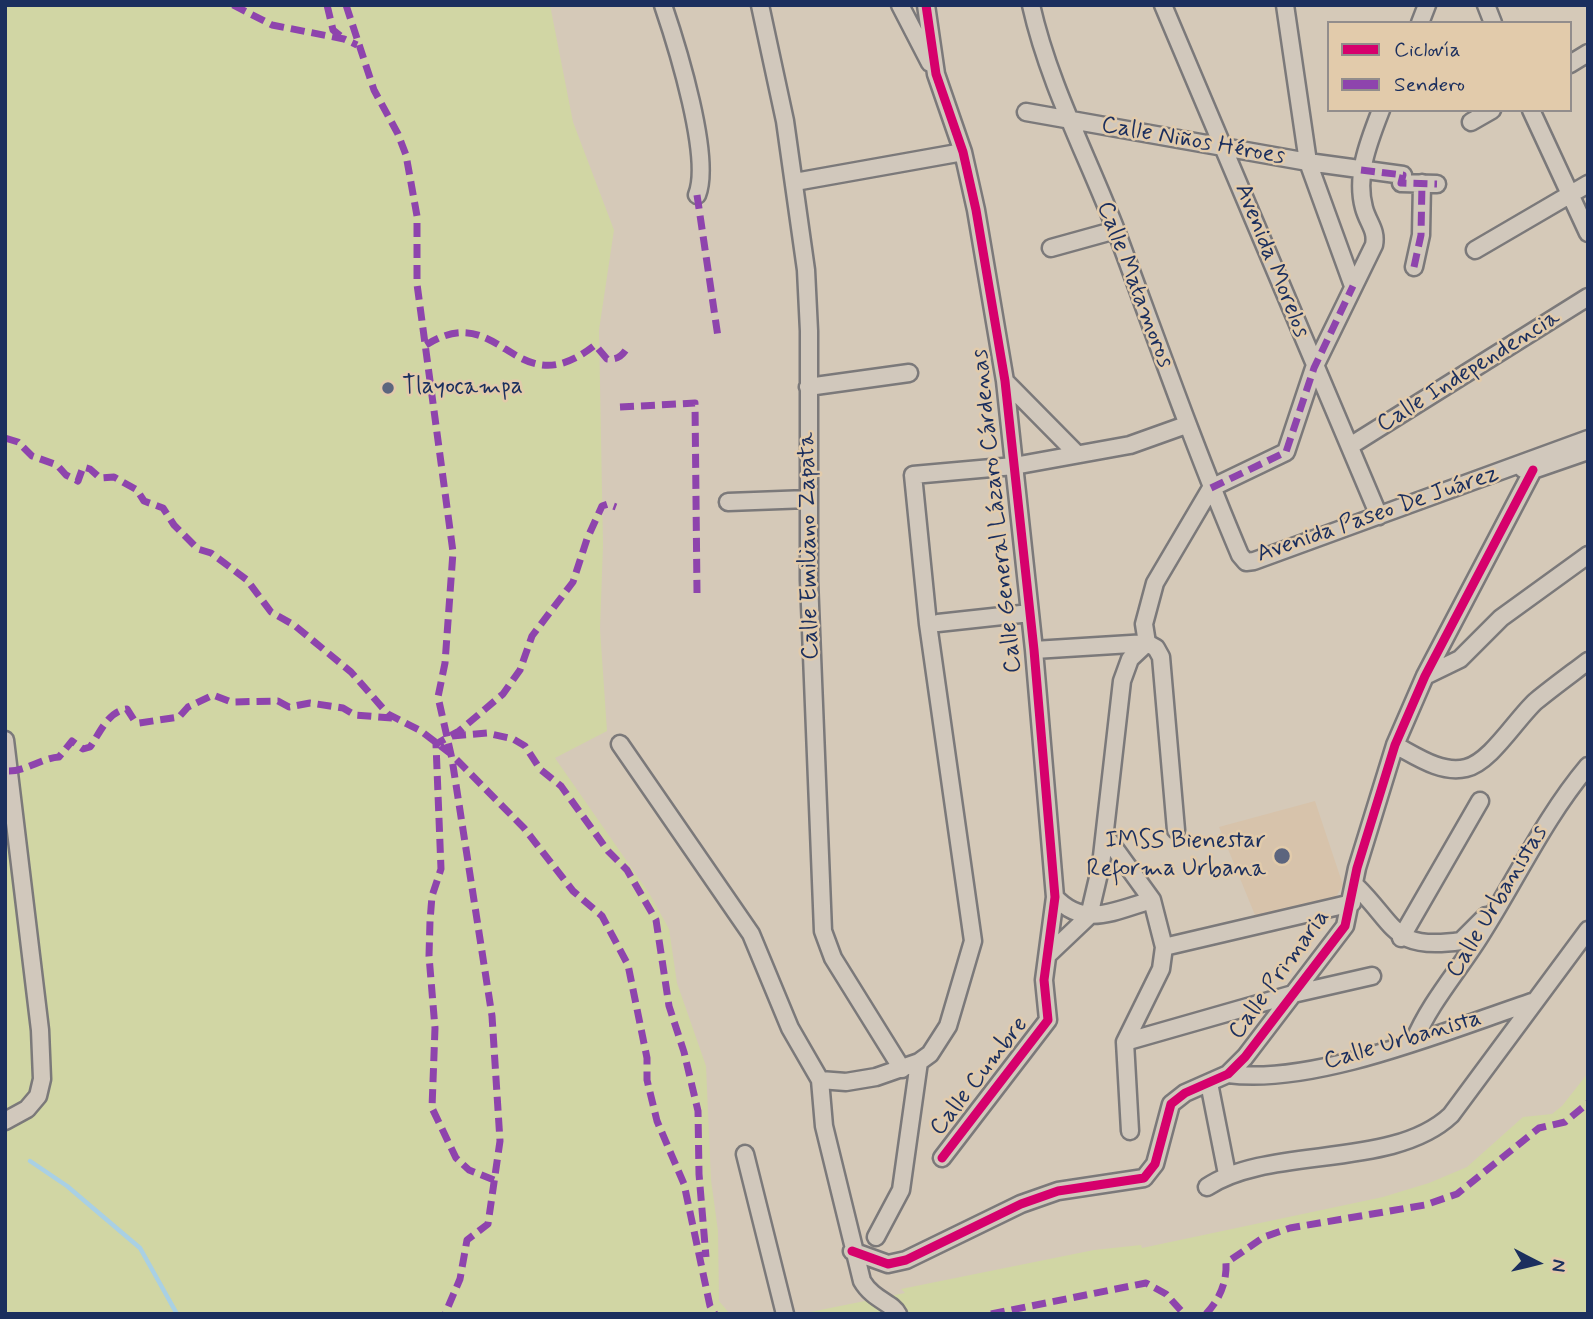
<!DOCTYPE html>
<html>
<head>
<meta charset="utf-8">
<style>
  body { margin:0 }
  #map { position:relative; width:1593px; height:1319px; overflow:hidden; background:#d5c9b8; font-family:Mynerve,sans-serif }
  canvas { display:block }
  .frame { position:absolute; inset:0; border:7px solid #1b2f5e; pointer-events:none }
  .legend { position:absolute; left:1327px; top:21px; width:245px; height:91px; box-sizing:border-box; background:#e2cbab; border:2px solid #928d8c; margin:0; padding:9px 12px; list-style:none; font-size:21px; color:#1b2f5e }
  .legend li { display:flex; align-items:center; gap:14px; height:35px }
  .legend b { width:35px; border:2px solid #928d8c }
  .north { position:absolute; left:1502px; top:1228px; width:70px; height:70px; -webkit-text-stroke:5px #e2cbab; paint-order:stroke; rotate:97deg; font-size:19px; font-weight:700; line-height:28px; text-align:center; color:#1b2f5e }
  .north::after { content:''; display:block; margin:auto; width:24px; height:32px; background:#1b2f5e; clip-path:polygon(50% 0,100% 100%,50% 72%,0 100%) }
</style>
</head>
<body>
<div id="map">
<canvas width="1593" height="1319"></canvas>
<div class="frame"></div>
<ul class="legend">
<li><b style="height:9px;background:#d6006c"></b>Ciclovía</li>
<li><b style="height:9px;background:#8e44ad"></b>Sendero</li>
</ul>
<div class="north">N</div>
</div>
<script>
const context = document.querySelector('canvas').getContext('2d');
context.lineJoin = 'round';
function paint(path, color) {
  context.fillStyle = color;
  context.fill(path, 'evenodd');
}
function strokePath(path, color, width, dash) {
  context.strokeStyle = color;
  context.lineWidth = width;
  context.lineCap = dash ? 'butt' : 'round';
  context.setLineDash(dash || []);
  context.stroke(path);
}
function write(font, color, halo, rows, align = 'center') {
  context.font = font + ' Mynerve,sans-serif';
  context.lineWidth = 5;
  context.setLineDash([]);
  context.textBaseline = 'middle';
  context.strokeStyle = halo;
  context.fillStyle = color;
  for (const [text, x, y, turn = 0] of rows) {
    context.save();
    context.translate(x, y);
    context.rotate((+turn || 0) * Math.PI / 180);
    context.textAlign = isNaN(turn) ? turn : align;
    if (halo) context.strokeText(text, 0, 0);
    context.fillText(text, 0, 0);
    context.restore();
  }
}
paint(new Path2D(`
  M 1315,801 L 1343,885 L 1331,905 L 1257,920 L 1219,827 Z`), '#d7c3ab');
paint(new Path2D(`
  M 5,5 L 550,5 L 573,122 L 614,230 L 599,330 L 603,545 L 600,629 L 607,731 L 555,758 L 649,893 L 669,929 L 677,983 L 706,1066 L 711,1180 L 718,1231 L 719,1301 L 730,1314 L 5,1314 Z
  M 1588,1073 L 1588,1314 L 800,1314 L 905,1293 L 901,1289 L 1094,1250 L 1141,1245 L 1142,1248 L 1383,1197 L 1429,1183 L 1467,1167 L 1523,1117 L 1552,1114 L 1562,1106 Z`), '#d1d6a4');
strokePath(new Path2D(`
  M 30,1161 L 67,1186 L 140,1248 L 177,1314`), '#a9d0e4', 4.5);
const minor = new Path2D(`
  M 663,5 C 677,46 712,158 697,195
  M 760,5 L 785,121 L 806,270 L 809,331 L 809,580 L 823,931 L 833,958 L 902,1069
  M 900,5 L 930,63
  M 926,5 L 936,74 L 963,152 L 976,210 L 1005,381 L 1034,650 L 1055,897 L 1044,980 L 1048,1020 L 942,1158
  M 1031,5 C 1049,85 1088,157 1117,233 C 1157,341 1195,449 1240,555 L 1246,562 L 1254,561 L 1588,439
  M 1163,5 L 1379,516
  M 1285,5 L 1308,162 L 1353,286
  M 1486,5 L 1493,23
  M 1420,23 L 1427,5
  M 1570,64 L 1588,53
  M 1531,110 L 1588,233
  M 1026,112 L 1308,162 L 1403,175 L 1401,183 L 1437,184
  M 1471,122 L 1492,110
  M 795,182 L 963,152
  M 1051,248 L 1116,230
  M 1475,250 L 1588,184
  M 1414,267 L 1421,235 L 1422,183
  M 1005,381 L 1077,454
  M 808,387 L 909,373
  M 1350,446 L 1588,297
  M 1523,469 L 1533,470 L 1588,451
  M 728,502 L 808,499
  M 938,623 L 1030,613
  M 1034,650 L 1147,643 L 1156,648 L 1161,657 L 1176,830
  M 1425,676 L 1460,659 L 1501,618 L 1588,555
  M 5,740 L 40,1030 L 42,1079 L 38,1096 L 27,1109 L 5,1121
  M 620,744 L 751,934 L 790,1028 L 820,1080 L 824,1126 L 862,1281 C 873,1300 893,1303 898,1314
  M 1395,745 C 1416,756 1441,774 1466,768 C 1491,762 1516,719 1536,701 C 1553,687 1571,674 1588,661
  M 1105,835 L 1152,900 L 1164,947 L 1161,969 L 1125,1042 L 1130,1131
  M 1356,886 C 1397,926 1392,951 1461,941 L 1486,916
  M 1055,897 C 1084,929 1116,910 1152,900
  M 1401,938 L 1480,801
  M 1164,947 L 1352,903
  M 1050,953 L 1089,916 L 1101,865 L 1122,681 L 1130,659 L 1147,643 L 1144,624 L 1155,583 L 1211,488 L 1286,452 L 1314,368 L 1374,245 C 1377,230 1368,223 1364,208 C 1355,175 1369,141 1381,110
  M 1414,1041 C 1430,1002 1460,969 1482,933 C 1517,878 1545,817 1588,766
  M 1125,1042 L 1293,994 L 1372,976
  M 1228,1074 C 1315,1086 1450,1029 1535,1001
  M 820,1080 L 846,1082 L 876,1077 L 919,1062 L 930,1054 L 948,1026 L 973,941 L 928,624 L 913,475 L 1014,466 L 1130,445 L 1186,425
  M 1209,1083 L 1227,1174
  M 745,1154 L 785,1314
  M 1207,1187 C 1270,1145 1393,1170 1451,1115 L 1588,930
  M 876,1237 L 901,1190 L 919,1062
  M 852,1251 L 888,1264 L 906,1260 L 1021,1204 L 1058,1191 L 1144,1178 L 1155,1164 L 1171,1104 L 1185,1093 L 1228,1074 L 1245,1057 L 1345,926 L 1357,868 L 1395,745 L 1425,676 L 1533,470`);
strokePath(minor, '#7b797a', 21);
strokePath(minor, '#d1c8bc', 16);
strokePath(new Path2D(`
  M 233,5 L 272,25 L 344,39 L 357,45
  M 327,5 L 333,30 L 343,38
  M 346,5 L 374,90 L 398,134 L 406,155 L 417,216 L 417,284 L 453,552 L 445,663 L 438,697 L 452,759 L 492,1016 L 500,1141 L 488,1224 L 467,1240 L 460,1279 L 445,1314
  M 1361,170 L 1403,175 L 1401,183 L 1437,184
  M 697,195 L 718,337
  M 1414,267 L 1421,235 L 1422,183
  M 426,345 C 502,297 514,409 595,345 L 607,359 C 619,360 623,355 629,345
  M 620,407 L 695,403 L 697,593
  M 5,438 L 18,442 L 32,456 L 57,465 L 66,475 L 78,481 L 83,467 L 90,469 L 100,478 L 114,477 L 137,490 L 144,501 L 163,508 L 174,525 L 198,549 L 211,553 L 247,580 L 271,612 L 294,625 L 351,672 L 388,714 L 421,731 L 451,754 L 524,828 L 573,891 L 602,916 L 628,965 L 647,1058 L 647,1080 L 657,1121 L 684,1184 L 710,1306 L 715,1314
  M 1211,488 L 1286,452 L 1314,368 L 1353,286
  M 452,736 L 487,733 L 513,739 L 525,746 L 540,769 L 561,786 L 608,851 L 627,870 L 656,920 L 669,1006 L 684,1052 L 698,1111 L 699,1174 L 706,1257
  M 9,771 C 26,771 42,758 59,757 L 72,741 L 83,749 L 90,747 C 100,733 108,711 127,709 L 134,720 L 139,723 L 179,717 L 188,707 L 213,695 L 231,702 L 278,701 L 289,707 L 310,703 L 343,708 L 355,715 L 392,718
  M 494,1180 L 469,1170 L 456,1158 L 432,1108 L 435,1028 L 429,956 L 430,921 L 432,896 L 441,869 L 436,744 L 459,731 L 503,694 L 520,670 L 532,636 L 573,582 L 587,539 L 602,506 L 608,504 L 616,507
  M 991,1314 L 1146,1283 L 1166,1294 L 1184,1314
  M 1206,1314 C 1219,1300 1227,1283 1226,1263 L 1264,1237 L 1290,1228 L 1425,1205 L 1457,1194 L 1539,1128 L 1565,1122 L 1588,1103`), '#8e44ad', 7, [14, 7]);
strokePath(new Path2D(`
  M 926,5 L 936,74 L 963,152 L 976,210 L 1005,381 L 1034,650 L 1055,897 L 1044,980 L 1048,1020 L 942,1158
  M 852,1251 L 888,1264 L 906,1260 L 1021,1204 L 1058,1191 L 1144,1178 L 1155,1164 L 1171,1104 L 1185,1093 L 1228,1074 L 1245,1057 L 1345,926 L 1357,868 L 1395,745 L 1425,676 L 1533,470`), '#d6006c', 9);
for (const [x, y, r, color] of [
  [388,388,7,"#5c657e"],
  [1282,856,9,"#5c657e"]
]) {
  const dot = new Path2D();
  dot.arc(x, y, r, 0, 2 * Math.PI);
  context.fillStyle = color;
  context.fill(dot);
  strokePath(dot, '#e2cbab', 2.5);
}
write('24px', '#1b2f5e', '#e2cbab', [
  ["Calle Niños Héroes",1193,142,10],
  ["Avenida Morelos",1271,261,68],
  ["Calle Matamoros",1134,285,69],
  ["Calle Independencia",1469,372,-32],
  ["Calle General Lázaro Cárdenas",998,511,-96],
  ["Avenida Paseo De Juárez",1378,515,-19],
  ["Calle Emiliano Zapata",810,546,-91],
  ["Calle Urbanistas",1498,902,-59],
  ["Calle Primaria",1280,975,-54],
  ["Calle Urbanista",1403,1041,-16],
  ["Calle Cumbre",980,1077,-52]
]);
write('24px', '#1b2f5e', '#e2cbab', [
  ["Tlayocampa",402,388],
  ["IMSS Bienestar",1266,842,"right"],
  ["Reforma Urbana",1266,870,"right"]
], 'left');
</script>
</body>
</html>
